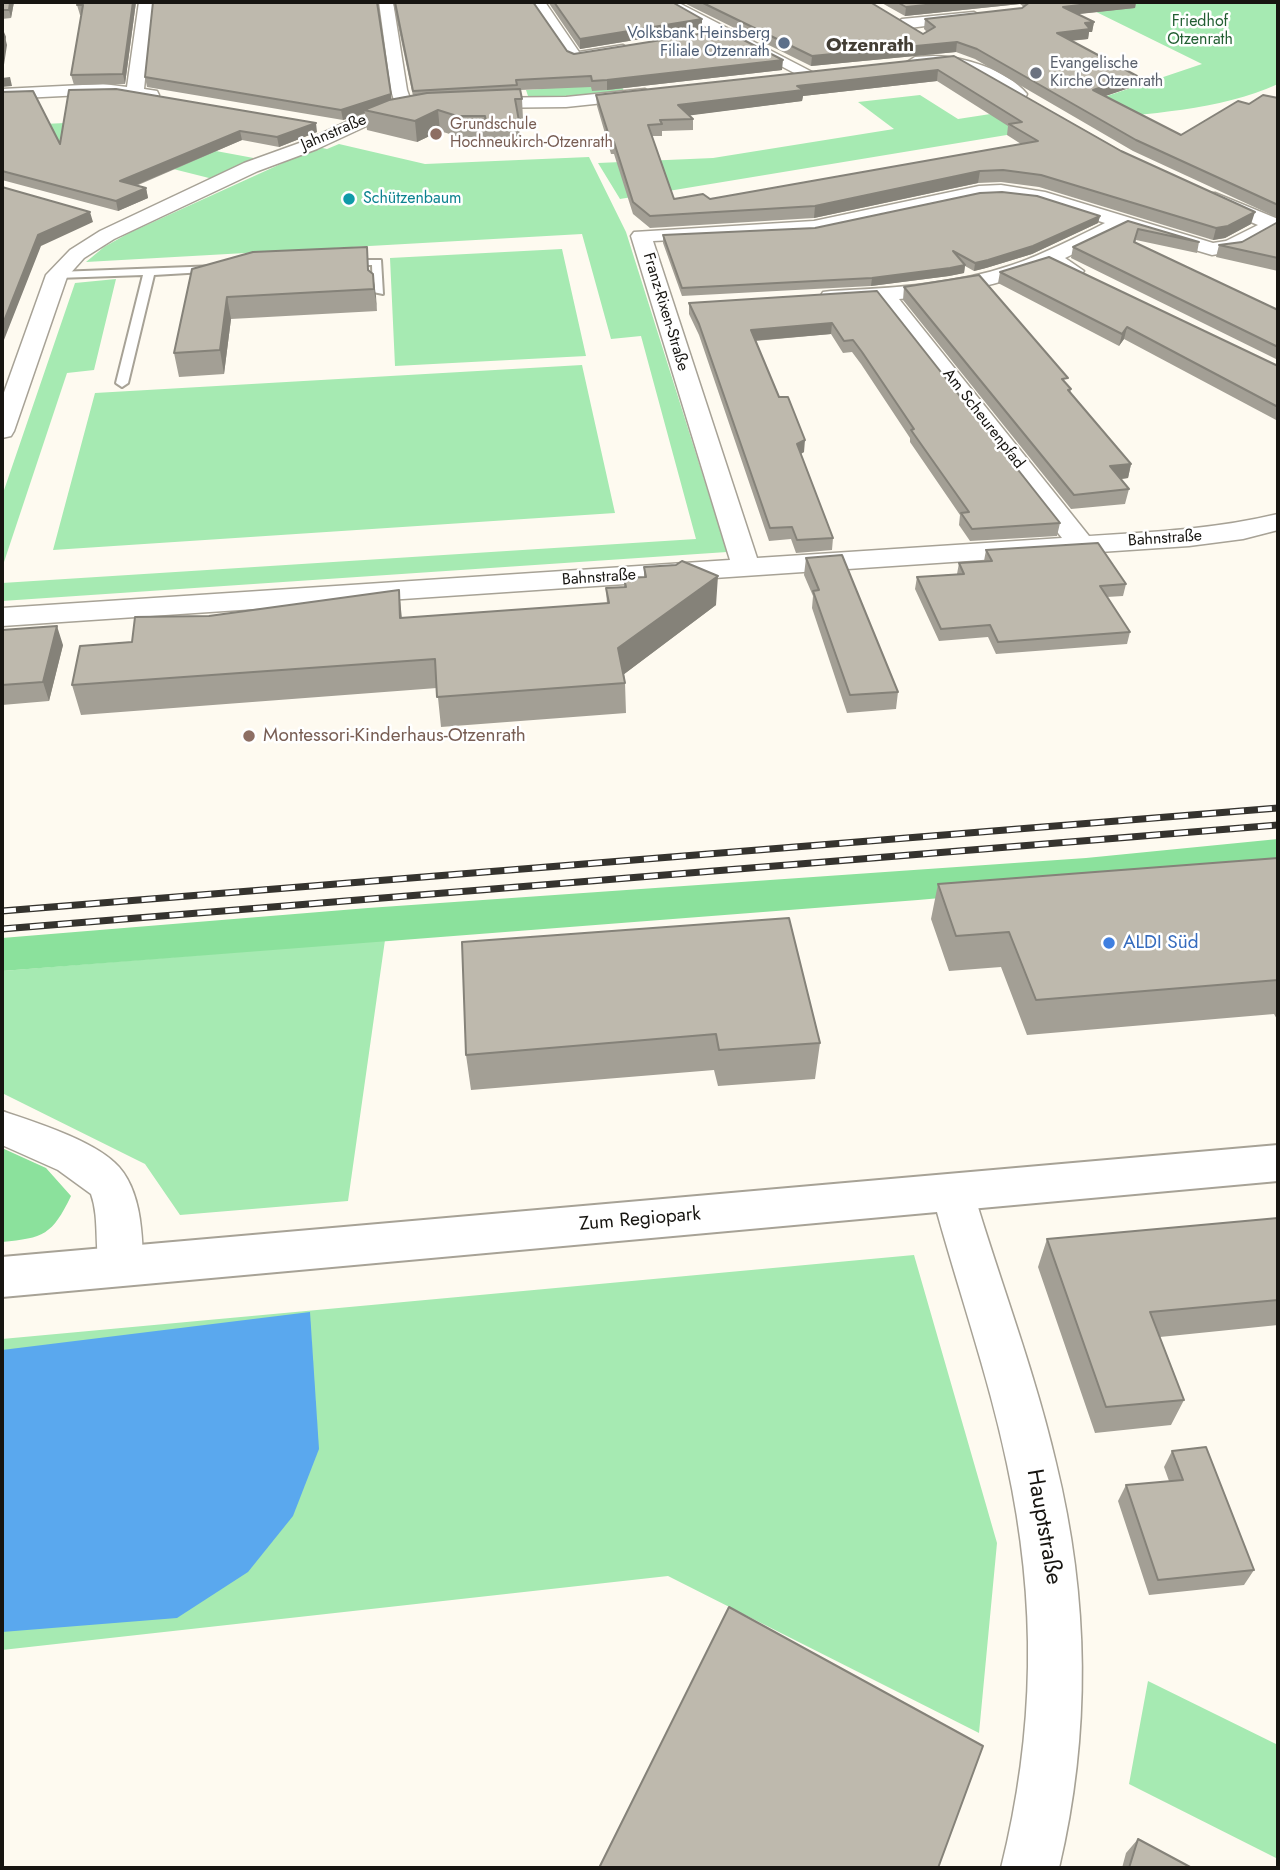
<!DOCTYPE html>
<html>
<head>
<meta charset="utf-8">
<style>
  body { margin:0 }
  #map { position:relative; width:1280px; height:1870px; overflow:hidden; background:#fefaf0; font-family:Jost,sans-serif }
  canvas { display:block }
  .frame { position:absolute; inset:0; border:4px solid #171511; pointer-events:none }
</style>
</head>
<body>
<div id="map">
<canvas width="1280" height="1870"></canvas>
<div class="frame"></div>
</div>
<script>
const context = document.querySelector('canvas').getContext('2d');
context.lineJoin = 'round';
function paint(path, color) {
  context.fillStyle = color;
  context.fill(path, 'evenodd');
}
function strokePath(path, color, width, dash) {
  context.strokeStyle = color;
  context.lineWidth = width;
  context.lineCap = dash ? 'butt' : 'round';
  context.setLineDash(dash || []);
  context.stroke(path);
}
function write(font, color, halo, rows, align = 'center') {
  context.font = font + ' Jost,sans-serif';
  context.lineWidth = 5;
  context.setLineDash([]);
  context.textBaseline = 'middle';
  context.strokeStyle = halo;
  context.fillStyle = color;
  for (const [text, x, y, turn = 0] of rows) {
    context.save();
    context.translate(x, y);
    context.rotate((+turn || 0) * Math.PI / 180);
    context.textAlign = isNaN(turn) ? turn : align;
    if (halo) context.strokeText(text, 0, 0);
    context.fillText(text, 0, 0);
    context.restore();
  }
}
paint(new Path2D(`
  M 1076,2 L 1278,2 L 1278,84 C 1219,111 1147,113 1083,121 L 1098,99 L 1202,64 Z
  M 615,73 L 624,91 L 529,99 L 526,90 L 542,89 Z
  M 920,95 L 958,119 L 1023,109 L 1055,127 L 620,199 L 598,163 L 713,158 L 894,129 L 858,102 Z
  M 65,123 L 259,159 L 213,179 L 2,126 Z
  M 339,144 L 425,164 L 589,157 L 626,232 L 727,552 L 2,601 L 2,583 L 696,539 L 641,336 L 611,339 L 582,234 L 86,262 L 104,247 L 129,233 L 318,147 L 327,149 Z
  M 562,249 L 586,356 L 395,366 L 390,258 Z
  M 116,279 L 94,370 L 67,373 L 2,568 L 2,496 L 75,283 Z
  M 582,365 L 615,513 L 53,550 L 95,393 Z
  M 385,940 L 348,1201 L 180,1215 L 145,1164 L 2,1093 L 2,971 Z
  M 914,1255 L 997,1543 L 979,1733 L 668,1576 L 2,1650 L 2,1339 Z
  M 1148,1681 L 1278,1745 L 1278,1859 L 1129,1784 Z`), '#a6eab2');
paint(new Path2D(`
  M 1278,839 L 1278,868 L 918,900 L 2,971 L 2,938 L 368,908 L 1086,858 Z
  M 2,1148 L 46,1168 L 71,1196 C 52,1235 44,1238 2,1242 Z`), '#8be19c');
paint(new Path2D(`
  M 310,1312 L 319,1449 L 293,1516 L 248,1572 L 177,1618 L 2,1632 L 2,1350 Z`), '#5aa8ee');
const service = new Path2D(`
  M 345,260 L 381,260 L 383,294 L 373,292 L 372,265 L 341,265 L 340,263 Z
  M 217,266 L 222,269 L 221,271 L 154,275 L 128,383 L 122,387 L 116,383 L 143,275 L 57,278 L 51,275 L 57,272 Z`);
const minor = new Path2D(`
  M 139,2 L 153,2 L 144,89 L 157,91 L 159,95 L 157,99 L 103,94 L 2,99 L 2,89 L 103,84 L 127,87 Z
  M 379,2 L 393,2 L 407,90 L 412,104 L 421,104 L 424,108 L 421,112 L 373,123 L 317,149 L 258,171 L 114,239 L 84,258 L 67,277 L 14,431 L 11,436 L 2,438 L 2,398 L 46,275 L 70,250 L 100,231 L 244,163 L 305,141 L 361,115 L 396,107 L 391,90 Z
  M 531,2 L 545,2 L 579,52 L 623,45 L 631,50 L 623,55 L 569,60 Z
  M 659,2 L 677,2 L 816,74 L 808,79 L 802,77 Z
  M 974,12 L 981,16 L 979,19 L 902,29 L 894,24 L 902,19 Z
  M 933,56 C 963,56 1007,70 1027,94 L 1025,98 C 1007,102 979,74 961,68 C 945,64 917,72 907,62 L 915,57 Z
  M 645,89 L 653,94 L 651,98 L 566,107 L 473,108 L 464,103 L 473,98 L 566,97 Z
  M 1001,185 L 1045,192 L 1213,243 L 1226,241 L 1258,225 L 1201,201 L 1198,197 L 1201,193 L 1215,193 L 1278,219 L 1278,232 L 1272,230 L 1238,251 L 1212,255 L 1125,229 L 1065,258 L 1084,271 L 1080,275 L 1066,275 L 1048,266 C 1000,285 951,295 899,299 L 1089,536 C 1153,532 1216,529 1278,514 L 1278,530 L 1243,539 L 1189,546 L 2,626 L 2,608 L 730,560 L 631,236 L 634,232 L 814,221 L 979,186 ZM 1001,197 L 1036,201 L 1105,223 C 1075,238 1044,254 1012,265 C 954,285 892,288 831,291 L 823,292 L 820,297 L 823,302 L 878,301 L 1062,538 L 757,558 L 653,241 L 814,233 L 979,198 Z
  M 2,1111 C 35,1122 96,1141 119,1167 C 133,1183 139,1207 141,1228 C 143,1247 144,1263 136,1281 L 120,1286 L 104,1281 C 92,1254 101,1222 91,1194 L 58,1170 L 2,1145 Z
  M 953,1176 L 968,1181 L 974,1194 C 1001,1284 1035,1372 1056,1463 C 1089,1598 1091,1733 1059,1868 L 1001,1868 C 1035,1731 1037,1603 1007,1464 C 988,1373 956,1284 932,1194 L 938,1181 Z`);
const tertiary = new Path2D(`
  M 1278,1145 L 1278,1181 L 2,1297 L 2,1257 Z`);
strokePath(service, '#a7a296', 4);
strokePath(minor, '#a7a296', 3);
strokePath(tertiary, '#a7a296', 4);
paint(service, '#fff');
paint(minor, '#fff');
paint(tertiary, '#fff');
const rail = new Path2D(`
  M 2,911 L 1278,808
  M 2,929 L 1278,825`);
strokePath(rail, '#35332e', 7);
strokePath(rail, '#fff', 4.5, [14]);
paint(new Path2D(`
  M 2,2 L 14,2 L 11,18 L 2,19 Z
  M 136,2 L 125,84 L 74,85 L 71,75 L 82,15 L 80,15 L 77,5 Z
  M 393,2 L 533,2 L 567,51 L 574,54 L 782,70 L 607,90 L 592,91 L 591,87 L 520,90 L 522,99 L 523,119 L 519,119 L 520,141 L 487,143 L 486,137 L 459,137 L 440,131 L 417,142 L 367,130 L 365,113 L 343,120 L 147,87 L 145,77 L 391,100 L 413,96 Z
  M 548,2 L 672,2 L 702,29 L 580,49 Z
  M 682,2 L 870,2 L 923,34 L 927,32 L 924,29 L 925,19 L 1022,8 L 1024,7 L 1020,4 L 905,16 L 880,2 L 1136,2 L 1135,8 L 1077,14 L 1094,22 L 1092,32 L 1089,32 L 1088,39 L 1071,41 L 1137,76 L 1135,86 L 1105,96 L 1181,135 L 1249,104 L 1278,98 L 1278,218 L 1133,151 L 975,59 L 956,52 L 811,66 Z
  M 954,56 L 1251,224 L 1225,238 L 1213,240 L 1039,187 L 1001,182 L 978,183 L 814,218 L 650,228 L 633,214 L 614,154 L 611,154 L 597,106 L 596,95 ZM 937,81 L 1008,126 L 1007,135 L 1021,144 L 710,199 L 674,199 L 652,136 L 662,136 L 662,131 L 693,130 L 693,119 L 690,115 L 802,101 L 803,96 Z
  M 69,90 L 317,132 L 279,147 L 242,140 L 136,186 L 146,188 L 148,198 L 118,211 L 2,180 L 2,92 L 60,144 Z
  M 1100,216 L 1098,223 L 1032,254 L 986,268 L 974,271 L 965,266 L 964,273 L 949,276 L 871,286 L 682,296 L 663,243 L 663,235 Z
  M 1128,221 L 1199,242 L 1197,253 L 1136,240 L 1135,243 L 1278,310 L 1278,360 L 1071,258 L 1073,247 Z
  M 1278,222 L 1278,271 L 1216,257 L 1219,245 L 1242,242 Z
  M 192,269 L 370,272 L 373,274 L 377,311 L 231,319 L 224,374 L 179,377 L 174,353 Z
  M 1000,272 L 1278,366 L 1278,421 L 1124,339 L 1119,346 L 998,283 Z
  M 904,287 L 1067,385 L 1071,389 L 1070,393 L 1131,464 L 1128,478 L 1120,479 L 1129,489 L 1125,504 L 1071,509 L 903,300 Z
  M 877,291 L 1060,523 L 1057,536 L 970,541 L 959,525 L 960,515 L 910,442 L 910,438 L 861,364 L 852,352 L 843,353 L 831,334 L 755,341 L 804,452 L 801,454 L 833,538 L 832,550 L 796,553 L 791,539 L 769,541 L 699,335 L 689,314 L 689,303 Z
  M 986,550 L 1126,584 L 1123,596 L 1107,597 L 1130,632 L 1127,644 L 996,654 L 988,637 L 939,641 L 915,589 L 917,577 L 957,574 L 959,563 L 984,561 Z
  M 806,558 L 898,692 L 896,709 L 847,713 L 812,608 L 813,596 L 804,575 Z
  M 644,567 L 716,605 L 624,674 L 625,683 L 626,713 L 441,727 L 437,688 L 81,715 L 72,685 L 132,642 L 402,618 L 607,604 L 606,588 L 624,587 L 624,578 L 644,577 Z
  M 2,630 L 63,645 L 49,701 L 2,705 Z
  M 1278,858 L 1278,1021 L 1274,1014 L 1027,1035 L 1001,967 L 949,971 L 931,919 L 938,884 Z
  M 462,942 L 820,1043 L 815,1079 L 718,1086 L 714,1070 L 471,1090 L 466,1055 Z
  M 1278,1218 L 1278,1325 L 1160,1337 L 1184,1400 L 1171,1425 L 1095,1433 L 1038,1267 L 1047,1239 Z
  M 1172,1451 L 1254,1570 L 1244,1585 L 1149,1595 L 1118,1501 L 1126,1485 L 1169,1481 L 1164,1467 Z
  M 1138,1839 L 1192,1868 L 1122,1868 L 1126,1853 Z`), '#a39f95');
paint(new Path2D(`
  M 10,2 L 14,2 L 11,18 L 9,10 Z
  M 133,2 L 136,2 L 125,84 L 123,74 Z
  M 955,2 L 1020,2 L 1020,4 L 905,16 L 906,7 Z
  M 1105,2 L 1136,2 L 1135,8 L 1061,16 L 1063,7 Z
  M 702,19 L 702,29 L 580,49 L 580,39 Z
  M 1094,22 L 1092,32 L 1089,32 L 1088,39 L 1055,42 L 1057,33 L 1085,23 Z
  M 5,37 L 7,45 L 2,78 L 10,77 L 12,86 L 2,87 L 2,58 Z
  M 957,42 L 956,52 L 811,66 L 812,56 Z
  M 783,60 L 782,70 L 607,90 L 607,80 Z
  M 938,70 L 937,81 L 803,96 L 802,101 L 678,117 L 678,105 L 797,86 Z
  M 1137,76 L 1135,86 L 1091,101 L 1093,90 Z
  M 391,94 L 392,104 L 364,110 L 365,113 L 343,120 L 341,110 Z
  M 438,110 L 440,131 L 417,142 L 415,121 Z
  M 316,123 L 317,132 L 279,147 L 277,137 Z
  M 240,131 L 242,140 L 122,191 L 120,181 Z
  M 980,171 L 978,183 L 814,218 L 815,206 Z
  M 146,188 L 148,198 L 118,211 L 116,201 Z
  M 90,212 L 93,222 L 41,246 L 2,345 L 2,326 L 38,235 Z
  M 1255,212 L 1251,224 L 1225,238 L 1213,240 L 1216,228 Z
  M 1100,216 L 1098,223 L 1032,254 L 986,268 L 974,271 L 975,263 Z
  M 965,265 L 964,273 L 949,276 L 871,286 L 872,278 Z
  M 373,274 L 376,296 L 377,311 L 374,289 Z
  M 227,297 L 231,319 L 224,374 L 220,350 Z
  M 832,323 L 831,334 L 750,341 L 751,330 Z
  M 1127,327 L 1124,339 L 1119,346 L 1122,334 Z
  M 805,440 L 804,452 L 796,456 L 797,444 Z
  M 1131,464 L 1128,478 L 1107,481 L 1110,466 Z
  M 718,576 L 716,605 L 619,678 L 618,648 Z
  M 399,590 L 402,619 L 400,618 Z
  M 57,626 L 63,645 L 49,701 L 43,682 Z`), '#858279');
const building = new Path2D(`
  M 2,2 L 10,2 L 9,10 L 2,10 Z
  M 78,2 L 133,2 L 123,74 L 71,75 L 83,5 L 77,5 Z
  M 153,2 L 377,2 L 391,94 L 341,110 L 145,77 Z
  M 395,2 L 533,2 L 567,51 L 574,54 L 724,30 L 783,60 L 607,80 L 592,81 L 591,76 L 516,80 L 517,85 L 413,91 Z
  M 554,2 L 672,2 L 702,19 L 580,39 Z
  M 701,2 L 870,2 L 923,34 L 935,27 L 925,19 L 1022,8 L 1030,2 L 1105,2 L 1063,7 L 1094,22 L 1085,23 L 1090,29 L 1057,33 L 1137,76 L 1093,90 L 1181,135 L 1238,101 L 1249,104 L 1263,95 L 1278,98 L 1278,205 L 1136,140 L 977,49 L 957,42 L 812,56 Z
  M 897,2 L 955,2 L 906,7 Z
  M 2,30 L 5,37 L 2,58 Z
  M 954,56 L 1121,151 L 1255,212 L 1228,226 L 1216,228 L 1041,175 L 1003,170 L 980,171 L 815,206 L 650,216 L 633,202 L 614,142 L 611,142 L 596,95 ZM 938,70 L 1022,122 L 1009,124 L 1038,141 L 710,199 L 703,194 L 674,199 L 648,125 L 662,124 L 660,120 L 693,119 L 678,105 L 803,90 L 797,86 Z
  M 116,89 L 316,123 L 277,137 L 240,131 L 120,181 L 146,188 L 116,201 L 2,171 L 2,92 L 33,91 L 60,144 L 69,90 Z
  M 520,89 L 522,99 L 515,99 L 519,121 L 486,122 L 485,116 L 457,116 L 438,110 L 415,121 L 364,110 L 389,100 L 427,93 Z
  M 2,187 L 90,212 L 38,235 L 2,326 Z
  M 1002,192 L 1037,196 L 1100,216 L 1033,246 L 988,260 L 975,263 L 953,251 L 965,265 L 950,268 L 872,278 L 682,288 L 663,235 L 815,228 L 980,193 Z
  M 1128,221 L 1199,242 L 1138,229 L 1134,242 L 1278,310 L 1278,347 L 1073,247 Z
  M 1278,222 L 1278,258 L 1219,245 L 1242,242 Z
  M 367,247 L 368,270 L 373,274 L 374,289 L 227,297 L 220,350 L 174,353 L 192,269 L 253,252 Z
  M 1049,257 L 1278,366 L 1278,407 L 1127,327 L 1122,334 L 1000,272 Z
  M 979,275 L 1068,378 L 1062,379 L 1071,389 L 1068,390 L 1131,464 L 1110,466 L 1129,489 L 1074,495 L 904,287 Z
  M 877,291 L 1060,523 L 972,529 L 961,513 L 969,512 L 911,430 L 914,429 L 862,352 L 853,340 L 844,341 L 832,323 L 751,330 L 779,397 L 788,397 L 805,440 L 797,444 L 833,538 L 797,540 L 792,527 L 770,528 L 699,324 L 689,303 Z
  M 1098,543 L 1126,584 L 1100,586 L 1130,632 L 998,642 L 990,625 L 941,629 L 917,577 L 964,574 L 959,563 L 992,561 L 986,550 Z
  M 842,555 L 898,692 L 850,695 L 813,591 L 819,590 L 806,558 Z
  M 682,561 L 718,576 L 618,648 L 625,683 L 437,697 L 435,659 L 72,685 L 80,646 L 132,642 L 135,617 L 209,616 L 399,590 L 400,618 L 609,603 L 606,588 L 626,587 L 624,578 L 646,577 L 644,567 L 676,565 Z
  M 57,626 L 43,682 L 2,685 L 2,630 Z
  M 1278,858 L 1278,980 L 1036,1000 L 1009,932 L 956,936 L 938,884 Z
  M 789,918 L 820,1043 L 719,1050 L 716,1034 L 466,1055 L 462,942 Z
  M 1278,1218 L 1278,1300 L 1150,1312 L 1184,1400 L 1106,1407 L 1047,1239 Z
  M 1206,1447 L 1254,1570 L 1158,1580 L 1126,1485 L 1183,1480 L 1172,1451 Z
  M 729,1607 L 983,1746 L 938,1868 L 599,1868 Z
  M 1138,1839 L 1192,1868 L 1129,1868 Z`);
paint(building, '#beb9ad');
strokePath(building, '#858279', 2);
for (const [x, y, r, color] of [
  [784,43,7,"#5c6f8a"],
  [1036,73,7,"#6b7280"],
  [436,134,7,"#8d6e63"],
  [349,199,7,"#0f9aa8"],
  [249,736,7,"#8d6e63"],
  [1109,943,7,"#3f7fe0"]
]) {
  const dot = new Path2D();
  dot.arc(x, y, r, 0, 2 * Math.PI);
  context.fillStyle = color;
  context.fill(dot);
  strokePath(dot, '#fff', 2.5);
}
write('16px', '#235f33', '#fff', [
  ["Friedhof",1200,22],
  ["Otzenrath",1200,40]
]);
write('16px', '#4e5e75', '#fff', [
  ["Volksbank Heinsberg",770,34],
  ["Filiale Otzenrath",770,52]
], 'right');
write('16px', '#5b616d', '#fff', [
  ["Evangelische",1050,64],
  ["Kirche Otzenrath",1050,82]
], 'left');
write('16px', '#785e54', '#fff', [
  ["Grundschule",450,125],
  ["Hochneukirch-Otzenrath",450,143]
], 'left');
write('16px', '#171511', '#fff', [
  ["Jahnstraße",334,133,-23],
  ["Franz-Rixen-Straße",665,312,73],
  ["Am Scheurenpfad",983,419,52],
  ["Bahnstraße",1165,539,-4],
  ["Bahnstraße",599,578,-4]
]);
write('16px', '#0d838f', '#fff', [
  ["Schützenbaum",363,199]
], 'left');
write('bold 19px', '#433e35', '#fff', [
  ["Otzenrath",870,46]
]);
write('19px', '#785e54', '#fff', [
  ["Montessori-Kinderhaus-Otzenrath",263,736]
], 'left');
write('19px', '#366cbe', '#fff', [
  ["ALDI Süd",1123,943]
], 'left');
write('19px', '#171511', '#fff', [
  ["Zum Regiopark",640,1220,-5]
]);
write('23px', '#171511', '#fff', [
  ["Hauptstraße",1043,1527,80]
]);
</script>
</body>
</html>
